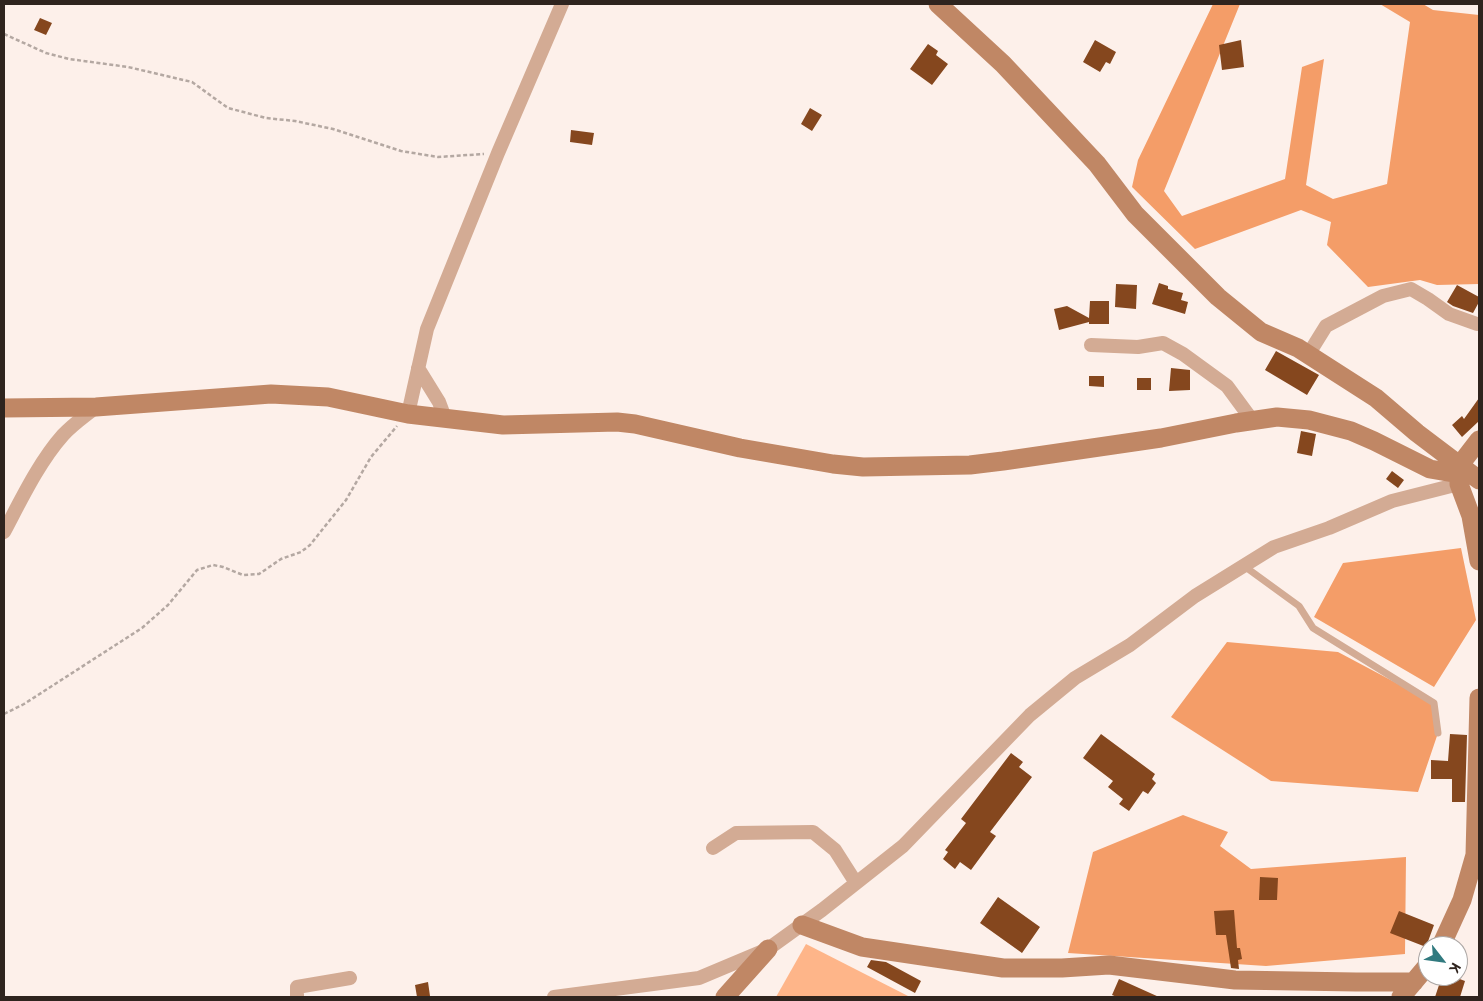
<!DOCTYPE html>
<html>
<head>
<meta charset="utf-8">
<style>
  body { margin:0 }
  #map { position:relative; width:1483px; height:1001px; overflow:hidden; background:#fdf0ea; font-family:Barlow,sans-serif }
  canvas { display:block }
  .frame { position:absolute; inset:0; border:5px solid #2f241e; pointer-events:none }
  .north { position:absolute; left:1418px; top:936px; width:50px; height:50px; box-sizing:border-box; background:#fff; border:1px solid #aca7a5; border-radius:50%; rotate:120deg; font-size:14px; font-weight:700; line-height:20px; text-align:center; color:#2f241e }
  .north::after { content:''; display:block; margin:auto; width:18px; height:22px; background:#317a7f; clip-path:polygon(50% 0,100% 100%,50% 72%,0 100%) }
</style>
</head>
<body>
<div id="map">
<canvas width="1483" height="1001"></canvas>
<div class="frame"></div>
<div class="north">K</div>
</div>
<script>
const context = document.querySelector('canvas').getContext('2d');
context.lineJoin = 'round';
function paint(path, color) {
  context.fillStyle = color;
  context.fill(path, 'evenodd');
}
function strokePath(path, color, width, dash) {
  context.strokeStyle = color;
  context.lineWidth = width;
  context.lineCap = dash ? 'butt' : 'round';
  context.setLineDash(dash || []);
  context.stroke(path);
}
paint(new Path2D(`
  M 806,944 L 910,997 L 776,997 Z`), '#feb589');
paint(new Path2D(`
  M 1213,4 L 1240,4 L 1164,191 L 1182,216 L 1285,179 L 1302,67 L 1324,59 L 1306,185 L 1333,199 L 1387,184 L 1410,22 L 1380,4 L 1423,4 L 1433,10 L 1479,15 L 1479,284 L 1437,285 L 1420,280 L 1368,287 L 1327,245 L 1331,222 L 1301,210 L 1195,249 L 1132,187 L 1138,160 Z
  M 1461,548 L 1476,620 L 1434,687 L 1314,617 L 1343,563 Z
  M 1227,642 L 1338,652 L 1434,703 L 1438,733 L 1418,792 L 1271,781 L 1171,717 Z
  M 1183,815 L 1228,832 L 1220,846 L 1251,869 L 1406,857 L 1405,954 L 1266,966 L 1068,953 L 1093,852 Z`), '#f49d68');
paint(new Path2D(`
  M 40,18 L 52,23 L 46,35 L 34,30 Z
  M 1095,40 L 1116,52 L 1110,64 L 1106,62 L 1100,72 L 1083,62 Z
  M 1241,40 L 1244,67 L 1222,70 L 1219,45 Z
  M 928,44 L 938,51 L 936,55 L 948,64 L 932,85 L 910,69 Z
  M 810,108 L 822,115 L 812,131 L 801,124 Z
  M 571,130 L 594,133 L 592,145 L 570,142 Z
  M 1159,283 L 1168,286 L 1168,289 L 1183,293 L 1181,300 L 1188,302 L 1185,314 L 1152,304 Z
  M 1116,284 L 1137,285 L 1136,309 L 1115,307 Z
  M 1457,285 L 1479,297 L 1479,302 L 1473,313 L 1453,306 L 1447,302 Z
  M 1090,301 L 1109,301 L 1109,324 L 1089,324 L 1089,322 L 1059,330 L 1054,309 L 1067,306 L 1089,318 Z
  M 1276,351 L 1319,375 L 1307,395 L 1265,370 Z
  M 1171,368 L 1190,370 L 1190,390 L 1169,391 Z
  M 1089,376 L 1104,376 L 1104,387 L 1089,386 Z
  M 1137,378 L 1151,378 L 1151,390 L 1137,390 Z
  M 1479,398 L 1479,421 L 1462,437 L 1452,425 L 1462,416 L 1464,419 Z
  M 1301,431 L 1316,434 L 1312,456 L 1297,453 Z
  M 1392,471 L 1404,480 L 1398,488 L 1386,479 Z
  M 1101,734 L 1155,774 L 1152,779 L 1156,783 L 1148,794 L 1143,791 L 1129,811 L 1119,804 L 1123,799 L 1108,787 L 1113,781 L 1083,758 Z
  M 1450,734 L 1467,735 L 1465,802 L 1452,802 L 1452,779 L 1431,779 L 1431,760 L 1448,761 Z
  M 1011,753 L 1023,762 L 1019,767 L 1032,777 L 990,832 L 996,836 L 971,870 L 960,862 L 955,869 L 943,859 L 948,852 L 945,850 L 966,823 L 961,819 Z
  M 1260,877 L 1278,878 L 1277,900 L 1259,900 Z
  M 998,897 L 1040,927 L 1022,953 L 980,923 Z
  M 1234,910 L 1237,948 L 1240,948 L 1242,959 L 1238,960 L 1239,969 L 1231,968 L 1226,935 L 1216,935 L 1214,911 Z
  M 1399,911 L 1434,925 L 1426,947 L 1390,933 Z
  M 871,960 L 886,962 L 921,981 L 915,993 L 867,967 Z
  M 1442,976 L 1458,976 L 1457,978 L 1465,981 L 1460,997 L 1435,997 Z
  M 1119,979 L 1159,997 L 1117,997 L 1112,995 Z
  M 428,982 L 430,996 L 417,997 L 415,985 Z`), '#85471e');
strokePath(new Path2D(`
  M 4,34 L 46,53 L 69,59 L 128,67 L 192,82 L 228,108 L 266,118 L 295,121 L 333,129 L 401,151 L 438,157 L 484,154
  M 4,714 L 24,704 L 142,628 L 168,605 L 197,570 L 213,565 L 223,567 L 243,575 L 259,574 L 281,559 L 301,552 L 310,545 L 346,500 L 371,457 L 397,426`), '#b4a8a2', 2.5, [4, 2.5]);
strokePath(new Path2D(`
  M 1244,566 L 1299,606 L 1313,628 L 1434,703 L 1438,733`), '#d3ab94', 7);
strokePath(new Path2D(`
  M 1091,345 L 1138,347 L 1163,343 L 1183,354 L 1227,386 L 1252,420
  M 1308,355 L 1326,326 L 1383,296 L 1411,289 L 1428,299 L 1449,314 L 1477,324
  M 418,368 L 439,402 L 445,418
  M 408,414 L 427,329 L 498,153 L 562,4
  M 4,532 C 21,500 39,462 63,435 C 73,424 85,416 96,407
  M 713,848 L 736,833 L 813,832 L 835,850 L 856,883
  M 297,997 L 297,987 L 350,978
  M 554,997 L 699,978 L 768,949 L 822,910 L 903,846 L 1030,715 L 1075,678 L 1130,645 L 1195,596 L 1274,547 L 1329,528 L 1392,501 L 1459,484`), '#d3ab94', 14);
strokePath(new Path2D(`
  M 938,4 L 1003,64 L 1097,164 L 1135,214 L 1218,297 L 1261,332 L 1298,348 L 1376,398 L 1417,433 L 1479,480
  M 4,408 L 96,407 L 271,394 L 328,397 L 408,414 L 503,425 L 617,422 L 635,424 L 740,448 L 833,464 L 863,467 L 970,465 L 1003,461 L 1161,438 L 1236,423 L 1277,417 L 1309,420 L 1351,431 L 1374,441 L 1430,469 L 1459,474
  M 1479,440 L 1459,466 L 1459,484 L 1471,516 L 1479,561
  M 802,925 L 862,947 L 1003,968 L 1062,968 L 1109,965 L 1235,980 L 1356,982 L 1414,982
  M 1441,946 L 1462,900 L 1475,855 L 1479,698
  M 725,997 L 768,949
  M 1401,997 L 1428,965`), '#c08765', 19);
</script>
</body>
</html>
